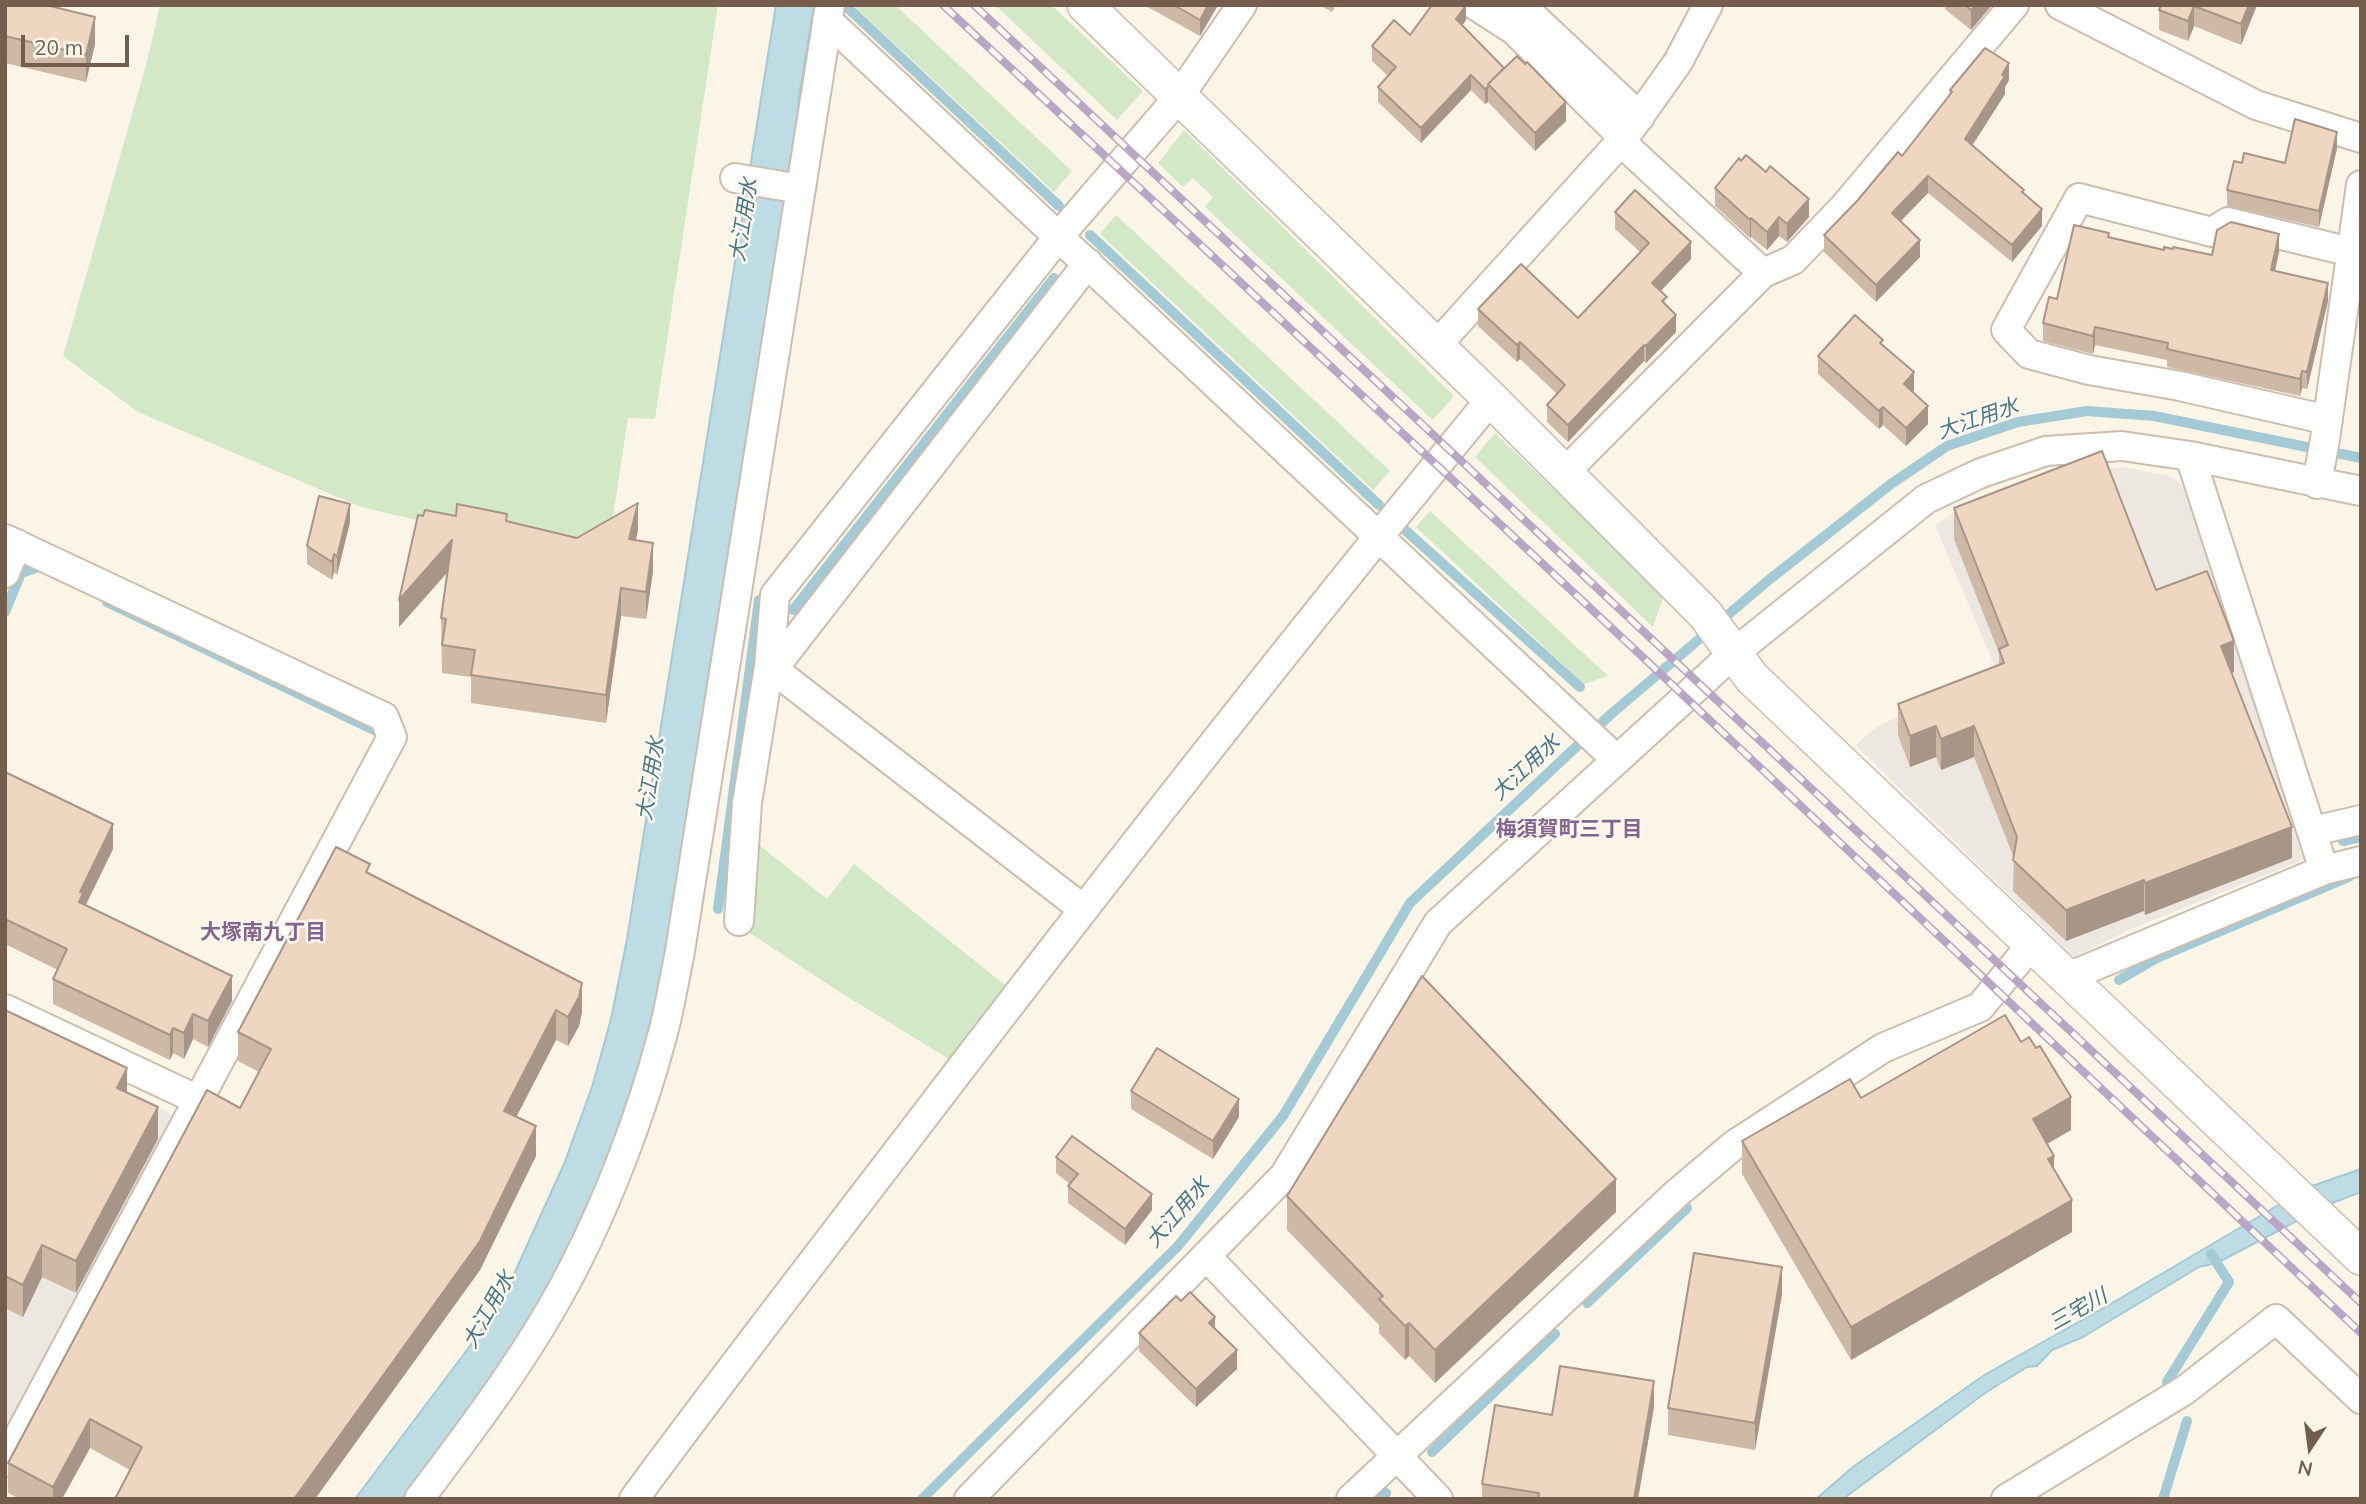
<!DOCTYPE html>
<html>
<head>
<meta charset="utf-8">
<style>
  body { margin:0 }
  #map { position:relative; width:2366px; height:1504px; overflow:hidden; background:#fbf5e7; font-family:Mulish,sans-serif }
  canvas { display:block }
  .frame { position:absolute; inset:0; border:7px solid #745d4d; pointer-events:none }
  .north { position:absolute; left:2275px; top:1413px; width:70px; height:70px; -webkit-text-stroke:5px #fef9ee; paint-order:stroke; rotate:193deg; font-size:19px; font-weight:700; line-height:28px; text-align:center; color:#745d4d }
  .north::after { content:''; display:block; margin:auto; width:24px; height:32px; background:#745d4d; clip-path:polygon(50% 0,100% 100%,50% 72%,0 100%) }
  .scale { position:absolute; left:21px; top:35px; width:108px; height:32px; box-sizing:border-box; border:4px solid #745d4d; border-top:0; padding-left:9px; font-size:21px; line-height:24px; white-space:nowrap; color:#745d4d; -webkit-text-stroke:5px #fef9ee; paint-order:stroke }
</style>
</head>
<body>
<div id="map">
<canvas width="2366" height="1504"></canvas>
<div class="frame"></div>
<div class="north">N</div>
<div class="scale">20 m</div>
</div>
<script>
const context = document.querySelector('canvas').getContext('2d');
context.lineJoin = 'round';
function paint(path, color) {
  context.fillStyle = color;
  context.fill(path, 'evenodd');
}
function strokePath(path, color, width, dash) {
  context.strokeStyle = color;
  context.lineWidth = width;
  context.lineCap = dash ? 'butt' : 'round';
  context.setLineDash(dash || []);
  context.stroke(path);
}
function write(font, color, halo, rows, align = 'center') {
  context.font = font + ' Mulish,"Noto Sans JP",sans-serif';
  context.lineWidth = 5;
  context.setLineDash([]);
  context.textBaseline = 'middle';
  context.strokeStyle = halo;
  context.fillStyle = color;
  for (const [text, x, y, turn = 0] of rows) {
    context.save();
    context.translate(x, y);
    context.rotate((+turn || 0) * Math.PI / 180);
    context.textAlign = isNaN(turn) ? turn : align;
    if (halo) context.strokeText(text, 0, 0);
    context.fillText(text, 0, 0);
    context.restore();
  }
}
paint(new Path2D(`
  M 2123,467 L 2170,476 L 2191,493 L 2303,860 L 2126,931 L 2074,957 L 1855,745 L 1880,725 L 1997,672 L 1935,525 L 1966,505 L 2066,473 Z
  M 5,1034 L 173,1115 L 7,1429 L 5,1428 Z`), '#ece7e1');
paint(new Path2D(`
  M 160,5 L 718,5 L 655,419 L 628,418 L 610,536 L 576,557 L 361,507 L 138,412 L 63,356 L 146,65 Z
  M 853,5 L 895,5 L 1072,171 L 1054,192 Z
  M 995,5 L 1051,5 L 1143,91 L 1117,120 Z
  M 1184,130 L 1454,396 L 1433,420 L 1205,207 L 1213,197 L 1193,178 L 1183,187 L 1158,163 Z
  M 1116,215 L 1390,471 L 1373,490 L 1100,234 Z
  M 1495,433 L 1664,595 L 1653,627 L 1475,457 Z
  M 1430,511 L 1608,676 L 1584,684 L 1416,527 Z
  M 759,845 L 827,899 L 854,864 L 1005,985 L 949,1059 L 838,991 L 750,933 Z`), '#d2e8c6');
const water = new Path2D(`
  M 776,5 L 814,5 L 798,104 L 802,118 L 661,1001 L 602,1185 L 526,1333 L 406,1499 L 355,1499 L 479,1334 L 514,1274 L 564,1164 L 592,1087 L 611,1019 L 627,939 Z
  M 2361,1169 L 2361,1192 L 2327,1205 L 2217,1263 L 2199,1267 L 2083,1337 L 2052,1350 L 2037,1366 L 2027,1367 L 1985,1393 L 1843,1499 L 1816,1499 L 1854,1466 L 1986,1374 L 2107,1306 L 2309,1187 Z`);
paint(water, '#bddce4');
strokePath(water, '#a4cad5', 2);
strokePath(new Path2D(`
  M 848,8 L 1059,206
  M 1090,235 L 1379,505
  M 1405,530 L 1580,687
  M 107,602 L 376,731
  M 793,610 L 1054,278
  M 5,612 L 21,573 L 36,568
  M 2343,841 L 2361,837
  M 718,909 L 759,600
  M 2119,980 L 2157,958 L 2349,877
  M 1587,1303 L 1687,1208
  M 2167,1382 L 2229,1282 L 2211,1254
  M 1432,1452 L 1555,1334
  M 922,1499 L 1178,1246 L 1283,1116 L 1410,903 L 1610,715 L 1770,579 L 1891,484 L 1947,446 L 2018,422 L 2087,411 L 2154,416 L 2361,458
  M 1380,1499 L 1386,1493
  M 2163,1499 L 2187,1421`), '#a4cad5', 10);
const minor = new Path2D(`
  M 1475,5 L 1514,30 L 1624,138
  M 1516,5 L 1529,13 L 1640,117
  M 2060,5 L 2256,105 L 2361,138
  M 827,20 L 1617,760
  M 1621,142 L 1763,273
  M 735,178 L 801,189
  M 1435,347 L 1624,138 L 1678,62 L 1708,5
  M 2328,420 L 2180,386 L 2089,370 L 2029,354 L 2006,330 L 2079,198 L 2212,232 L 2228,222 L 2351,252
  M 2190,456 L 2324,870
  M 1564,473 L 1763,273 L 1793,260 L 1844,207 L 2014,5
  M 2317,484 L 2325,439 L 2361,185
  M 5,539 L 384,717 L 392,737 L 5,1462
  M 5,573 L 17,544
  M 773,669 L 1088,263
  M 2313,831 L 2361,820
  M 1083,909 L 769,666 L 775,595 L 1059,236 L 1178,98 L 1242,5
  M 739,921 L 747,803 L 769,666
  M 2068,977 L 2324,870 L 2361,861
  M 5,1009 L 198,1100
  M 1207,1257 L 1438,1499
  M 419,1499 C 475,1425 531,1351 573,1269 C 609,1199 641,1115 661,1040 C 669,1013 673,985 679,957 L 830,5
  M 634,1499 C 734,1363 837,1231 939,1097 C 1119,862 1302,628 1491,399
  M 969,1499 L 1284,1176 L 1438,923 L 1734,653 L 1926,499 L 1981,473 L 2046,451 L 2122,446 L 2190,456 L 2361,491
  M 1351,1499 L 1675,1195 L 1734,1145 L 1883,1048 L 1980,1007 L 2032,944
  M 2006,1499 L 2185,1390 L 2276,1319 L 2361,1399`);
const tertiary = new Path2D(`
  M 1085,5 L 1491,399 L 1705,614 L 1752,678 L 2361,1257`);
strokePath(minor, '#cdbdae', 32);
strokePath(tertiary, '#cdbdae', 38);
strokePath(minor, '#fff', 28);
strokePath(tertiary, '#fff', 35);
const rail = new Path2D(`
  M 943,5 L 1632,647 L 2361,1333
  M 974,5 L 2361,1303`);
strokePath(rail, '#b9a6c5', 8);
strokePath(rail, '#fef9ee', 5, [16]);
paint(new Path2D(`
  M 5,5 L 95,44 L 86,82 L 5,63 Z
  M 1144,5 L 1218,5 L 1200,36 Z
  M 1320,5 L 1336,5 L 1332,12 Z
  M 1945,5 L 1992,5 L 1971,30 L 1945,9 Z
  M 2161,5 L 2257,5 L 2241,45 L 2194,26 L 2188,41 L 2159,30 L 2159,10 Z
  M 1466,20 L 1462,26 L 1504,68 L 1566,121 L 1535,151 L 1488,102 L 1485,104 L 1471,90 L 1421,143 L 1378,102 L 1378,87 L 1388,76 L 1372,61 L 1372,46 Z
  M 2009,80 L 2005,87 L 2005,94 L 1972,145 L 2024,194 L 2042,226 L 2012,262 L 1928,193 L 1901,221 L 1920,257 L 1876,302 L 1824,252 L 1824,235 L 1902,156 L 1950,94 L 1950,90 Z
  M 2337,148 L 2319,227 L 2227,206 L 2227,190 L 2242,163 L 2285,163 Z
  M 1715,188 L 1809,217 L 1787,242 L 1779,236 L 1767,250 L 1751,237 L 1750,238 L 1715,206 Z
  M 1615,212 L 1691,259 L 1661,291 L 1676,332 L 1646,363 L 1644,361 L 1568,442 L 1547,422 L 1547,405 L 1557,394 L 1520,359 L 1517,362 L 1478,326 L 1478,309 L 1578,318 L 1640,252 L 1615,229 Z
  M 2109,238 L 2164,250 L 2212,255 L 2279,252 L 2275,271 L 2328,301 L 2307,389 L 2302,388 L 2300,396 L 2167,367 L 2167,360 L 2095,345 L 2093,354 L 2043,341 L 2043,323 Z
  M 1883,345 L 1914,390 L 1912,392 L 1928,424 L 1906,446 L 1883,425 L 1879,429 L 1818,374 L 1818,356 Z
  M 1954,508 L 2156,590 L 2234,672 L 2232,673 L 2292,858 L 2145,915 L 2144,911 L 2066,941 L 2013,891 L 2014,858 L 1974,757 L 1941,770 L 1936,757 L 1910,767 L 1898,735 L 1898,704 L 1999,666 L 1999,653 L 1954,539 Z
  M 423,516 L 456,516 L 507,521 L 577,538 L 638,530 L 636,540 L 653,571 L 646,619 L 621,616 L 606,723 L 471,703 L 471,677 L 442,673 L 441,618 L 447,573 L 399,627 Z
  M 350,522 L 337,575 L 334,572 L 332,580 L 307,564 L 307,546 Z
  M 5,772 L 113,849 L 86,905 L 232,1001 L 208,1047 L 193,1039 L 184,1059 L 173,1053 L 170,1060 L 53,1004 L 53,979 L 58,970 L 5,944 Z
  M 370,873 L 582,1012 L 579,1026 L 568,1046 L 556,1040 L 516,1117 L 536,1156 L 480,1270 L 315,1499 L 115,1499 L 130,1470 L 90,1448 L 62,1499 L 20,1499 L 8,1493 L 8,1463 L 240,1108 L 259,1072 L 238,1061 L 238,1032 Z
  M 5,1010 L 127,1092 L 158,1139 L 76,1293 L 42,1277 L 23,1317 L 5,1308 Z
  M 1131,1091 L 1239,1117 L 1213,1159 L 1131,1109 Z
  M 1861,1098 L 2071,1130 L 2047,1144 L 2072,1232 L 1851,1360 L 1742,1174 L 1742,1141 Z
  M 1056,1157 L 1152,1210 L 1125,1245 L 1068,1203 L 1068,1186 L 1070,1184 L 1056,1173 Z
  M 1287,1196 L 1616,1212 L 1435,1383 L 1409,1356 L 1405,1360 L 1379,1333 L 1379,1325 L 1287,1230 Z
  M 1782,1294 L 1755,1450 L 1668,1435 L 1668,1408 Z
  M 1181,1301 L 1215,1329 L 1237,1369 L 1196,1407 L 1139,1351 L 1139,1333 Z
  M 1654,1407 L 1638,1499 L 1482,1499 L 1482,1484 L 1552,1415 Z`), '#ceb8a6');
paint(new Path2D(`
  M 1208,5 L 1218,5 L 1200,36 L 1200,20 Z
  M 1466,5 L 1466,20 L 1456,34 L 1456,19 Z
  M 1975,5 L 1992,5 L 1971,30 L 1971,10 Z
  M 2249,5 L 2257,5 L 2241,45 L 2241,24 Z
  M 2194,6 L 2194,26 L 2188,41 L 2188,21 Z
  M 95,17 L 95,44 L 86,82 L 86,55 Z
  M 2009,63 L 2009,80 L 2005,87 L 2005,94 L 1965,157 L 1965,139 Z
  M 1471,75 L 1471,90 L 1421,143 L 1421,128 Z
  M 1488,87 L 1488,102 L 1485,104 L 1485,89 Z
  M 1566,102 L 1566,121 L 1535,151 L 1535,133 Z
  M 2337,132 L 2337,148 L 2319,227 L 2319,211 Z
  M 1928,176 L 1928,193 L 1892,230 L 1892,213 Z
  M 1809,199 L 1809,217 L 1787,242 L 1787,224 Z
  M 2042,209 L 2042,226 L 2012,262 L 2012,245 Z
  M 1779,217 L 1779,236 L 1767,250 L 1767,232 Z
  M 1751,218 L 1751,237 L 1750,238 L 1750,220 Z
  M 2279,234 L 2279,252 L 2271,288 L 2271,270 Z
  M 1920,240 L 1920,257 L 1876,302 L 1876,285 Z
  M 1691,242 L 1691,259 L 1652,300 L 1652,283 Z
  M 2328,283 L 2328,301 L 2307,389 L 2307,372 Z
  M 1676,315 L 1676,332 L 1646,363 L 1646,346 Z
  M 2095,327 L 2095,345 L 2093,354 L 2093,336 Z
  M 1520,342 L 1520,359 L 1517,362 L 1517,345 Z
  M 1644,345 L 1644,361 L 1568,442 L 1568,425 Z
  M 2302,371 L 2302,388 L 2300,396 L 2300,379 Z
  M 1914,372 L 1914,390 L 1904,401 L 1904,384 Z
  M 1928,406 L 1928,424 L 1906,446 L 1906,428 Z
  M 1883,407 L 1883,425 L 1879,429 L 1879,411 Z
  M 638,503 L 638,530 L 629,567 L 629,539 Z
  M 350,504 L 350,522 L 337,575 L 337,557 Z
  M 452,540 L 452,567 L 399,627 L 399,600 Z
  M 653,543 L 653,571 L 646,619 L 646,592 Z
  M 334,554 L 334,572 L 332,580 L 332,562 Z
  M 621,588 L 621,616 L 606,723 L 606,695 Z
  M 2234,641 L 2234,672 L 2221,677 L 2221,646 Z
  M 1936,726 L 1936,757 L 1910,767 L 1910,736 Z
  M 1974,726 L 1974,757 L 1941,770 L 1941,739 Z
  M 113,824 L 113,849 L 83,910 L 79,927 L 80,892 Z
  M 2292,827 L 2292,858 L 2145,915 L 2145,883 Z
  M 2144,880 L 2144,911 L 2066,941 L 2066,910 Z
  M 232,976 L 232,1001 L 208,1047 L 208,1021 Z
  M 582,983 L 582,1012 L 579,1026 L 568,1046 L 568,1017 Z
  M 556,1010 L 556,1040 L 504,1141 L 504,1111 Z
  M 193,1014 L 193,1039 L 184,1059 L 184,1033 Z
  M 173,1028 L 173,1053 L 170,1060 L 170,1035 Z
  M 127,1068 L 127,1100 L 117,1088 Z
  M 2071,1097 L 2071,1130 L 2033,1152 L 2033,1119 Z
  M 1239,1099 L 1239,1117 L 1213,1159 L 1213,1141 Z
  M 158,1107 L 158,1139 L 76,1293 L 76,1261 Z
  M 536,1126 L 536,1156 L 480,1270 L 315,1499 L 294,1499 Z
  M 2054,1156 L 2054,1189 L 2048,1159 Z
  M 1616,1179 L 1616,1212 L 1435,1383 L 1435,1350 Z
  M 1152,1194 L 1152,1210 L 1125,1245 L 1125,1229 Z
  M 2072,1200 L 2072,1232 L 1851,1360 L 1851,1327 Z
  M 42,1245 L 42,1277 L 23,1317 L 23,1285 Z
  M 1782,1267 L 1782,1294 L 1755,1450 L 1755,1423 Z
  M 1215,1317 L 1215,1335 L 1209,1323 Z
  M 1409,1323 L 1409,1356 L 1405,1360 L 1405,1326 Z
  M 1237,1350 L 1237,1369 L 1196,1407 L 1196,1389 Z
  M 1654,1381 L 1654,1407 L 1638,1499 L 1634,1499 Z
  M 90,1419 L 90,1448 L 62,1499 L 53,1499 L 53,1487 Z`), '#a79687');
const building = new Path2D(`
  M 5,5 L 46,5 L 95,17 L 86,55 L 5,36 Z
  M 1174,5 L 1208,5 L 1200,20 Z
  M 1432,5 L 1466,5 L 1456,19 L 1504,68 L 1488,84 L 1488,87 L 1485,89 L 1471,75 L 1421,128 L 1378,87 L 1396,67 L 1372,46 L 1394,20 L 1410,35 Z
  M 1965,5 L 1975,5 L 1971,10 Z
  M 2161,5 L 2249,5 L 2241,24 L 2194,6 L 2188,21 L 2159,10 Z
  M 1985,48 L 2009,63 L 2002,75 L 2005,76 L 1965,139 L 2024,190 L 2022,192 L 2042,209 L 2012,245 L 1928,176 L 1892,213 L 1920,240 L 1876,285 L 1824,235 L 1857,201 L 1898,152 L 1902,156 L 1952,92 L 1950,90 Z
  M 1517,56 L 1525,64 L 1527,62 L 1566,102 L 1535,133 L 1488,84 Z
  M 2295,119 L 2337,132 L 2319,211 L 2227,190 L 2234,161 L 2242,163 L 2244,153 L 2285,163 Z
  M 1746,155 L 1766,172 L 1770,166 L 1809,199 L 1787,224 L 1779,217 L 1767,232 L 1751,218 L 1750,220 L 1715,188 L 1739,158 L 1741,161 Z
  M 1635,190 L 1691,242 L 1652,283 L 1667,297 L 1662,301 L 1676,315 L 1646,346 L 1644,345 L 1568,425 L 1547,405 L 1565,385 L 1520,342 L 1517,345 L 1478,309 L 1521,264 L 1578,318 L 1649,243 L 1615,212 Z
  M 2231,222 L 2279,234 L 2271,270 L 2328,283 L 2307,372 L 2302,371 L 2300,379 L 2167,349 L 2168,343 L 2095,327 L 2093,336 L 2043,323 L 2049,297 L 2057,299 L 2074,225 L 2109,233 L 2108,237 L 2164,250 L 2164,247 L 2173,249 L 2173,247 L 2212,255 L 2217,230 Z
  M 1855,315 L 1883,340 L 1880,343 L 1914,372 L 1904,384 L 1928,406 L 1906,428 L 1883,407 L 1879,411 L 1818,356 Z
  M 2102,451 L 2156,590 L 2207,571 L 2234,641 L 2221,646 L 2292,827 L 2145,883 L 2144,880 L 2066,910 L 2013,860 L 2017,837 L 1974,726 L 1941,739 L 1936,726 L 1910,736 L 1898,704 L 2004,663 L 1999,649 L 2008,645 L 1954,508 Z
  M 319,496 L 350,504 L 337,557 L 334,554 L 332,562 L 307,546 Z
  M 638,503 L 629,539 L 653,543 L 646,592 L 621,588 L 606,695 L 471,675 L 475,650 L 442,645 L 446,619 L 441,618 L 452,540 L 399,600 L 418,515 L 423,516 L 425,510 L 456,516 L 457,504 L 507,514 L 506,521 L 577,538 Z
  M 5,772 L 113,824 L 80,892 L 83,893 L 79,902 L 232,976 L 208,1021 L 193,1014 L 184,1033 L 173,1028 L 170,1035 L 53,979 L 67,949 L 5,919 Z
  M 336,847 L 370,864 L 366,872 L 582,983 L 579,997 L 568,1017 L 556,1010 L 504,1111 L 536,1126 L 480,1241 L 294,1499 L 115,1499 L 142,1447 L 90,1419 L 53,1487 L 8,1463 L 207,1090 L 240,1108 L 271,1049 L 238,1032 Z
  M 1422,976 L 1616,1179 L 1435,1350 L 1409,1323 L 1405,1326 L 1379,1299 L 1383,1296 L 1287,1196 Z
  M 5,1010 L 127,1068 L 117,1088 L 158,1107 L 76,1261 L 42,1245 L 23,1285 L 5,1276 Z
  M 2005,1015 L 2021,1042 L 2029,1037 L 2036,1048 L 2040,1046 L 2071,1097 L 2033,1119 L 2054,1156 L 2048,1159 L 2072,1200 L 1851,1327 L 1742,1141 L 1850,1079 L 1861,1098 Z
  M 1157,1048 L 1239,1099 L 1213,1141 L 1131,1091 Z
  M 1072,1136 L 1152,1194 L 1125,1229 L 1068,1186 L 1078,1174 L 1056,1157 Z
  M 1694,1253 L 1782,1267 L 1755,1423 L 1668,1408 Z
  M 1190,1292 L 1215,1317 L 1209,1323 L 1237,1350 L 1196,1389 L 1139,1333 L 1176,1296 L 1181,1301 Z
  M 1560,1366 L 1654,1381 L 1634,1499 L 1538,1499 L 1539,1493 L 1482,1484 L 1495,1405 L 1552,1415 Z`);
paint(building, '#efd6c1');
strokePath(building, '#a79687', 2);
write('italic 21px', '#477785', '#fef9ee', [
  ["大江用水",744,220,-81],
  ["大江用水",1978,419,-19],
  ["大江用水",1526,768,-43],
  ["大江用水",651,779,-81],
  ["大江用水",1178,1213,-49],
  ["大江用水",489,1310,-61],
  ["三宅川",2078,1310,-29]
]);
write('bold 21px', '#846590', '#fef9ee', [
  ["梅須賀町三丁目",1569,830],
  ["大塚南九丁目",263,933]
]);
</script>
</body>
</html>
